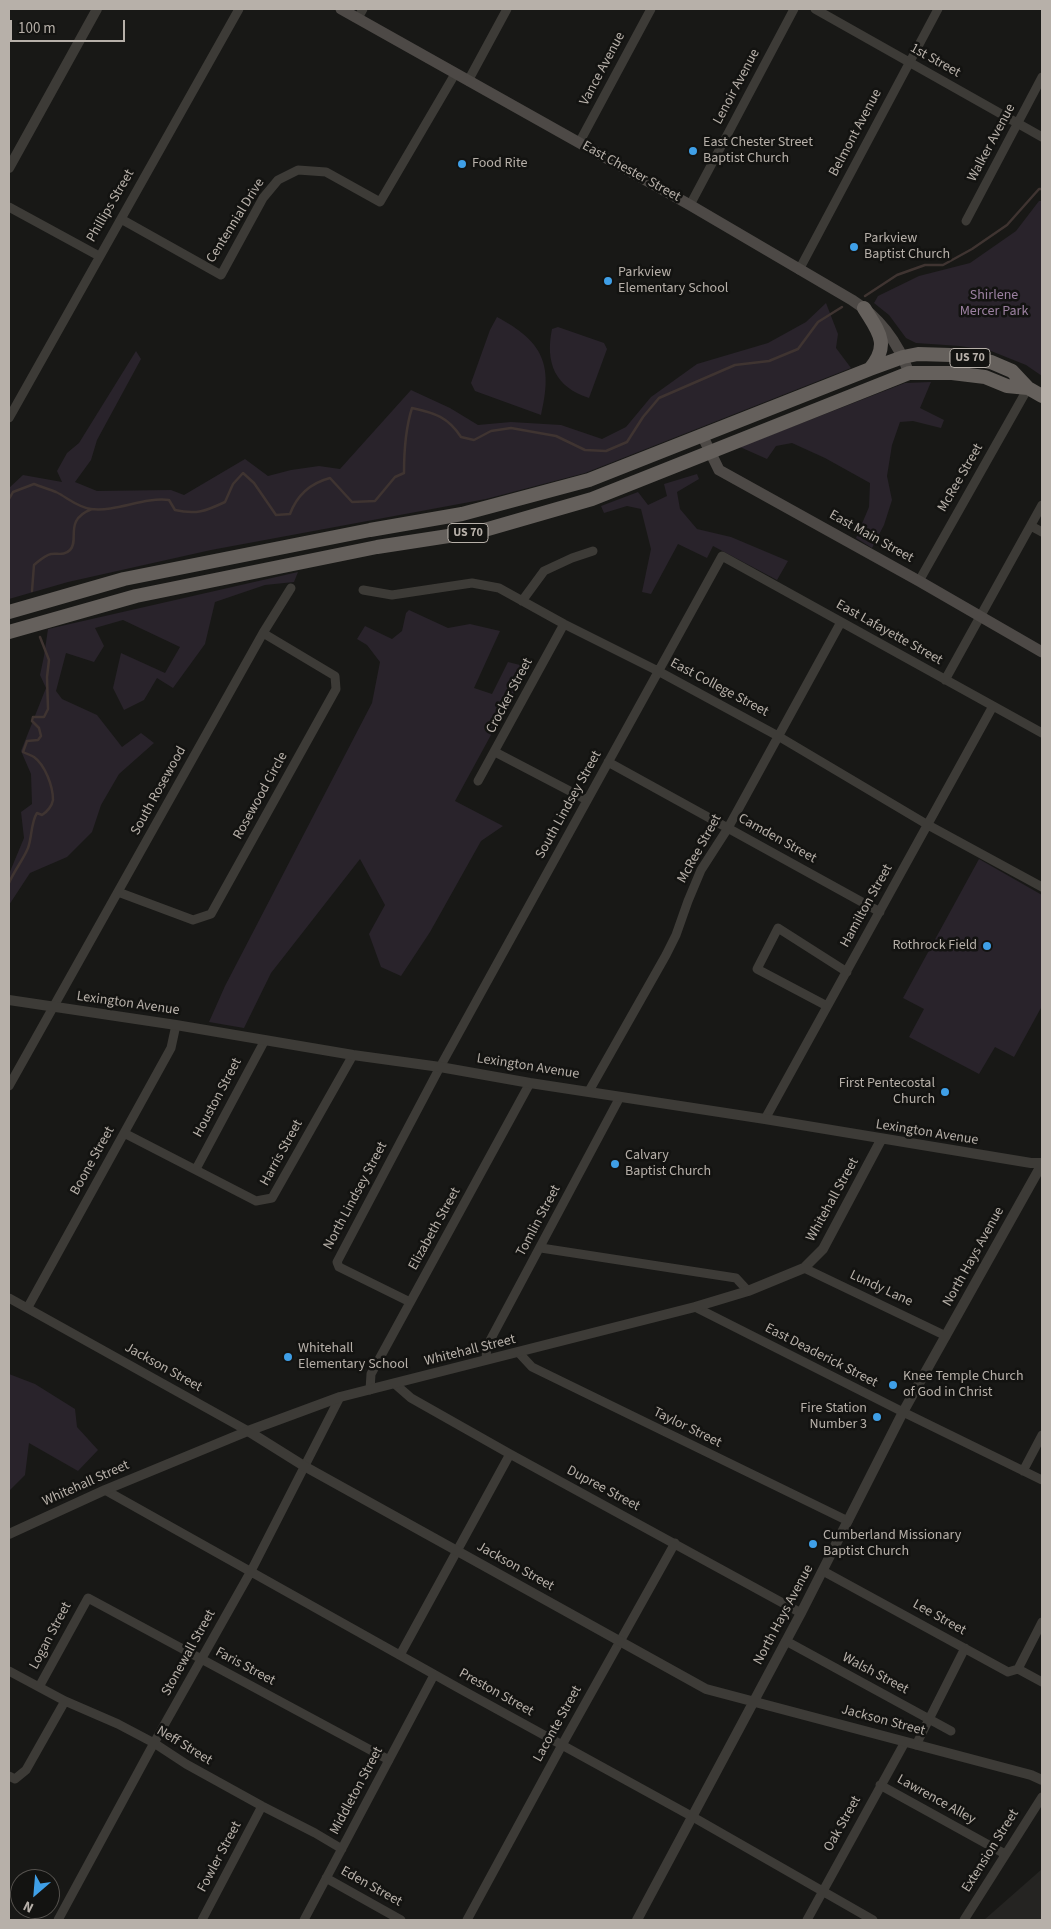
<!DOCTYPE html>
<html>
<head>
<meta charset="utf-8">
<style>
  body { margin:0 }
  #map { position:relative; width:1051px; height:1929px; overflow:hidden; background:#181816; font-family:"Source Sans 3",sans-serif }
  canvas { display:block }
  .frame { position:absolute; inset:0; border:10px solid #b7b0a9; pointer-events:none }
  .north { position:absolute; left:10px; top:1869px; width:50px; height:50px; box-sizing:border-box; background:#131311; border:1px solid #55524e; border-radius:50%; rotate:207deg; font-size:14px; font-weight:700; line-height:20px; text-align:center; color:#b7b0a9 }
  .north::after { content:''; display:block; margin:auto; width:18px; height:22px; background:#3f9fe7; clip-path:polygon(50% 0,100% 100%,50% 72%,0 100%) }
  .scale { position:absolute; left:10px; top:20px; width:115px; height:22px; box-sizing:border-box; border:2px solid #b7b0a9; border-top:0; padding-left:6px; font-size:15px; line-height:18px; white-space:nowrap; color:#b7b0a9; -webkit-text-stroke:4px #131311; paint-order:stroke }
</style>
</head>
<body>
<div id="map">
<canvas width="1051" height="1929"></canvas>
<div class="frame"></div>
<div class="north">N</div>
<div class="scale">100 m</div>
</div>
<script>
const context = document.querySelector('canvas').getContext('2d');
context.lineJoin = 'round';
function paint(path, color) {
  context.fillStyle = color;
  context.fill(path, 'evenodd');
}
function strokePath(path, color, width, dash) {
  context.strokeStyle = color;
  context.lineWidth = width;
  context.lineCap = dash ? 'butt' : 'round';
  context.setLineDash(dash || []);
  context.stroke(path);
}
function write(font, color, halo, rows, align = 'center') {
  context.font = font + ' "Source Sans 3",sans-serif';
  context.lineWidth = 5;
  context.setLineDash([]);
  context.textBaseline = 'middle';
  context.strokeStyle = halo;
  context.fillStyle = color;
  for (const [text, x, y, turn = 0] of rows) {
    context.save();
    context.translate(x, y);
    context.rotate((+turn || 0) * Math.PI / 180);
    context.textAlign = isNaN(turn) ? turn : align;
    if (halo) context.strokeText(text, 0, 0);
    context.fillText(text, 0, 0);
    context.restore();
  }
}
paint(new Path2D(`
  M 1042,1869 L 1042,1920 L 984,1920 Z`), '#252422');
paint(new Path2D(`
  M 1039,201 L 1042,201 L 1042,376 L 1026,365 L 991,351 L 960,346 L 916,343 L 906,338 L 889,315 L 874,303 L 878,296 L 919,276 L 970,263 L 1016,231 Z
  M 826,303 L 838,334 L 836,348 L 851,368 L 585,473 L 486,499 L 211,550 L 68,582 L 9,599 L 9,488 L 23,475 L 62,482 L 57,471 L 67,453 L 79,443 L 136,351 L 141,359 L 97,440 L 91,460 L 75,482 L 97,491 L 171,490 L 184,495 L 245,459 L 268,476 L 291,470 L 319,466 L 340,469 L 411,390 L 450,408 L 478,425 L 511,422 L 561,425 L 602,439 L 626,427 L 651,397 L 697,364 L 768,343 L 806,322 Z
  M 497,317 C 544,342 553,365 541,415 L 475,391 L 471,383 L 490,330 Z
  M 558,327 L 604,343 L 607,349 L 589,398 C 555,387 545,363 552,329 Z
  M 931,382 L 920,408 L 944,420 L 941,428 L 913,421 L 900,422 L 892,445 L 887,476 L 892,500 L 884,525 L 872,548 L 856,538 L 869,507 L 870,483 L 825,458 L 792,443 L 776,446 L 767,459 L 740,447 L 905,383 Z
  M 697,474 L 699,479 L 677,492 L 680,509 L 697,529 L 731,537 L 788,561 L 777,580 L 713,546 L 707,558 L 678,544 L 651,594 L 642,592 L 651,549 L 641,509 L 627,506 L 604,513 L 601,506 L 638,492 L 648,505 L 667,496 L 664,484 Z
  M 298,572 L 294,582 L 265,585 L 215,602 L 205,644 L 173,688 L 157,678 L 144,700 L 124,710 L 113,688 L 121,653 L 165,673 L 180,647 L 123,620 L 95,628 L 104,646 L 94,662 L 66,653 L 56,691 L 62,699 L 97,715 L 122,747 L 141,733 L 154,743 L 119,774 L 101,805 L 92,832 L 67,857 L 30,873 L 9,905 L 9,874 L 24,838 L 21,812 L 32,804 L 31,774 L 21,751 L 46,688 L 40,675 L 44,656 L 48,629 Z
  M 409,610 L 448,628 L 470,624 L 500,631 L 474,688 L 492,694 L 508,662 L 528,667 L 455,801 L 503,826 L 481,841 L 430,932 L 401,976 L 381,967 L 369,934 L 385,905 L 360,859 L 271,973 L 244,1028 L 209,1022 L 225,986 L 372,703 L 380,662 L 367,645 L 357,639 L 365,626 L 392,639 L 402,631 L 406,613 Z
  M 979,859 L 1042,895 L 1042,1006 L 1014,1057 L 995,1047 L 979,1074 L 909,1037 L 924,1009 L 903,998 Z
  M 9,1374 L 35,1384 L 75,1409 L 77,1427 L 98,1450 L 78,1471 L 29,1443 L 25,1475 L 9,1491 Z`), '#29232b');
strokePath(new Path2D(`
  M 865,296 L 897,275 L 925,265 L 943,265 L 972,249 L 1007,225 L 1039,189 L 1042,189
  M 9,499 L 13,492 L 34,484 C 41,487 49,489 56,492 C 68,498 77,507 91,509 C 117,512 143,497 169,500 L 175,510 C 196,515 206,511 225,502 L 233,484 L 243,473 L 254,483 L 276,515 L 290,514 C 297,495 311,483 330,478 L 352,502 L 375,501 L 395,477 L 404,473 C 404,451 405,430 412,408 C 435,413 448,417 461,437 L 474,440 L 491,431 L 511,428 L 556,436 L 585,450 L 606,451 L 627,442 L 643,417 L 659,398 L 735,365 L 769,361 L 798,349 L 818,322 L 842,307
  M 32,591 L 34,565 C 39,561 45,555 51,554 C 58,553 64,556 70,550 C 80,540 63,520 92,509
  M 9,883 C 14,871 23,860 28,848 C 32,837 31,822 37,813 L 42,815 C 47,812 52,806 53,800 C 53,786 45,765 34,757 C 31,755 27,754 23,752 L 27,741 L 38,740 L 41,736 L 39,728 L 32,721 L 33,717 L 44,717 L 48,709 L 47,677 L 49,660 L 40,637`), '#3f3431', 2.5);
strokePath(new Path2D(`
  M 815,9 L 1042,137
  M 358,18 L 363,9
  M 468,81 L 507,9
  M 579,143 L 651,9
  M 690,205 L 794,9
  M 9,207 L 99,256
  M 121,219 L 221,275 L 263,198 L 278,180 L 298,170 L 326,172 L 380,202 L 455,74
  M 966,221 L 1042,77
  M 799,270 L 938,9
  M 9,418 L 239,9
  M 1031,526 L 1042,532
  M 919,581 L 1028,388
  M 363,590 L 392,595 L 472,583 L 499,588 L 564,624 L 658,671 L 778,736 L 928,825 L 1042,887
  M 522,601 L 544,571 L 572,558 L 593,551
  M 945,680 L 1042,505
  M 495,752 L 587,800
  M 608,762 L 880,912
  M 478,781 L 564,624
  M 118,892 L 193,920 L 211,914 L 336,689 L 335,676 L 263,633
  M 827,1006 L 757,969 L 778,928 L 847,972
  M 9,1086 L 263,633 L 291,588
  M 589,1091 L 666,955 L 676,935 L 688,901 L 701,870 L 728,828 L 841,622
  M 765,1119 L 993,706
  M 124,1133 L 256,1201 L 272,1198 L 353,1055
  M 196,1169 L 265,1040
  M 541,1248 L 736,1278 L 748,1291
  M 804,1268 L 946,1336
  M 9,1298 L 248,1431
  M 410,1302 L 339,1267 L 337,1262 L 440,1067 L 722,556 L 1042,733
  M 28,1307 L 171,1048 L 176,1025
  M 695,1307 L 903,1412 L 1042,1480
  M 519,1353 L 532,1367 L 848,1521
  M 486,1359 L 487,1346 L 620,1097
  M 395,1384 L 411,1398 L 510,1454 L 801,1613
  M 370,1390 L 371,1374 L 530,1083
  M 1023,1471 L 1042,1435
  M 105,1490 L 462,1690 L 693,1817 L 873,1920
  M 823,1571 L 1008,1672 L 1018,1669 L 1042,1682
  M 786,1641 L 951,1731
  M 400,1655 L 510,1454
  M 1018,1669 L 1042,1622
  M 9,1671 L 65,1701 L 118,1724 L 154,1743 L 186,1764 L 262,1806 L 315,1833 L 342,1849
  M 39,1687 L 88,1598 L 389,1760
  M 916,1745 L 965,1648
  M 9,1776 L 15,1779 L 26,1770 L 65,1701
  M 880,1785 L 1005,1854
  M 326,1878 L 401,1920
  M 58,1920 L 154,1743 L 251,1571 L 340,1397
  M 202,1920 L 262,1806
  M 304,1920 L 434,1675
  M 467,1920 L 562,1745 L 675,1543
  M 807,1920 L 905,1742
  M 964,1920 L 1042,1797`), '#3d3b37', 9);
strokePath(new Path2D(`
  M 9,168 L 97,9
  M 9,1000 L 176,1025 L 353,1055 L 440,1067 L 530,1083 L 765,1119 L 1031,1163 L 1042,1163
  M 248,1431 L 304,1466 L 706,1689 L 1031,1775 L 1042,1780
  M 9,1534 L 105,1490 L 248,1431 L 340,1397 L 695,1307 L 748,1291 L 804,1268 L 823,1249 L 881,1140
  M 637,1920 L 801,1613 L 903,1412 L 1042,1164`), '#3d3b37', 10);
strokePath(new Path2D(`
  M 341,9 L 690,205 L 852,300 C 879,317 898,342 909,373
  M 702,435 L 719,470 L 919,581 L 1042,652`), '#4d4946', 11);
strokePath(new Path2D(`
  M 864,308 C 878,331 891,344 870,369
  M 9,612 L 124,579 L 370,530 L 462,514 L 589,480 L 870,369 L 903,357 L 918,354 L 951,355 L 991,362 L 1012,371 L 1028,388 L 1042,396
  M 9,632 L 136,596 L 377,547 L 481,531 L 592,499 L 909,373 L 952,373 L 985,377 L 1007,386 L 1028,388`), '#65605c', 14);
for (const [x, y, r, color] of [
  [693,151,5,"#3f9fe7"],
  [462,164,5,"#3f9fe7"],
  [854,247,5,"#3f9fe7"],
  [608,281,5,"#3f9fe7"],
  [987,946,5,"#3f9fe7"],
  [945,1092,5,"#3f9fe7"],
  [615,1164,5,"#3f9fe7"],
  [288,1357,5,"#3f9fe7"],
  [893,1385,5,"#3f9fe7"],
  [877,1417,5,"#3f9fe7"],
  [813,1544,5,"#3f9fe7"]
]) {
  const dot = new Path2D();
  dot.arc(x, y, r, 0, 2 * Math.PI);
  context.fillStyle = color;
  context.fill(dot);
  strokePath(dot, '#131311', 2);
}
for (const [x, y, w] of [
  [970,358,40],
  [468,533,40]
]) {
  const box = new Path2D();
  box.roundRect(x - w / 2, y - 9.5, w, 19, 4);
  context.fillStyle = '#131311';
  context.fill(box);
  strokePath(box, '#b7b0a9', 1);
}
write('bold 12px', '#b7b0a9', null, [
  ["US 70",970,358],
  ["US 70",468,533]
]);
write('14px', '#b7b0a9', '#131311', [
  ["1st Street",935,61,29],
  ["Vance Avenue",603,69,-62],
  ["Lenoir Avenue",737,87,-62],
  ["Belmont Avenue",856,133,-62],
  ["Walker Avenue",992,143,-62],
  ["East Chester Street",631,172,29],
  ["Phillips Street",111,206,-60],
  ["Centennial Drive",236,221,-58],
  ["McRee Street",961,478,-60],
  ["East Main Street",871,537,29],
  ["East Lafayette Street",889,633,29],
  ["East College Street",719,688,28],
  ["Crocker Street",510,696,-62],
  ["South Rosewood",159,791,-61],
  ["Rosewood Circle",261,796,-61],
  ["South Lindsey Street",569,805,-61],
  ["Camden Street",777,839,29],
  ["McRee Street",700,849,-61],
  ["Hamilton Street",867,906,-61],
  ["Lexington Avenue",128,1004,8],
  ["Lexington Avenue",528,1067,9],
  ["Houston Street",218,1098,-62],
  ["Lexington Avenue",927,1133,9],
  ["Harris Street",282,1153,-61],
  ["Boone Street",93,1161,-61],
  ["North Lindsey Street",356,1196,-62],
  ["Whitehall Street",833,1200,-61],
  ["Tomlin Street",539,1221,-62],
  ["Elizabeth Street",435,1229,-61],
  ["North Hays Avenue",974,1257,-61],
  ["Lundy Lane",881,1289,25],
  ["Whitehall Street",470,1351,-14],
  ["East Deaderick Street",821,1356,27],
  ["Jackson Street",163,1368,29],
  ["Taylor Street",687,1428,26],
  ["Whitehall Street",86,1484,-24],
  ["Dupree Street",603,1489,28],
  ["Jackson Street",515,1567,29],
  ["North Hays Avenue",784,1615,-62],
  ["Lee Street",939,1618,29],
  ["Logan Street",51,1636,-62],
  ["Stonewall Street",189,1653,-61],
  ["Faris Street",245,1667,28],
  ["Walsh Street",875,1674,28],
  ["Preston Street",496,1693,29],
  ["Jackson Street",883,1721,15],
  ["Laconte Street",558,1724,-61],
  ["Neff Street",184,1746,31],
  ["Middleton Street",357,1791,-62],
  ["Lawrence Alley",936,1800,29],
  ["Oak Street",843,1824,-61],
  ["Extension Street",991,1851,-58],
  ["Fowler Street",220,1857,-62],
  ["Eden Street",371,1887,29]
]);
write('14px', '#b7b0a9', '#131311', [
  ["East Chester Street",703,143],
  ["Baptist Church",703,159],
  ["Food Rite",472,164],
  ["Parkview",864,239],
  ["Baptist Church",864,255],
  ["Parkview",618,273],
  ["Elementary School",618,289],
  ["Rothrock Field",977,946,"right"],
  ["First Pentecostal",935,1084,"right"],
  ["Church",935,1100,"right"],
  ["Calvary",625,1156],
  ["Baptist Church",625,1172],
  ["Whitehall",298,1349],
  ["Elementary School",298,1365],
  ["Knee Temple Church",903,1377],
  ["of God in Christ",903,1393],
  ["Fire Station",867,1409,"right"],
  ["Number 3",867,1425,"right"],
  ["Cumberland Missionary",823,1536],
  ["Baptist Church",823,1552]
], 'left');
write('14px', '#9c81a1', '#131311', [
  ["Shirlene",994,296],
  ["Mercer Park",994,312]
]);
</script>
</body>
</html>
